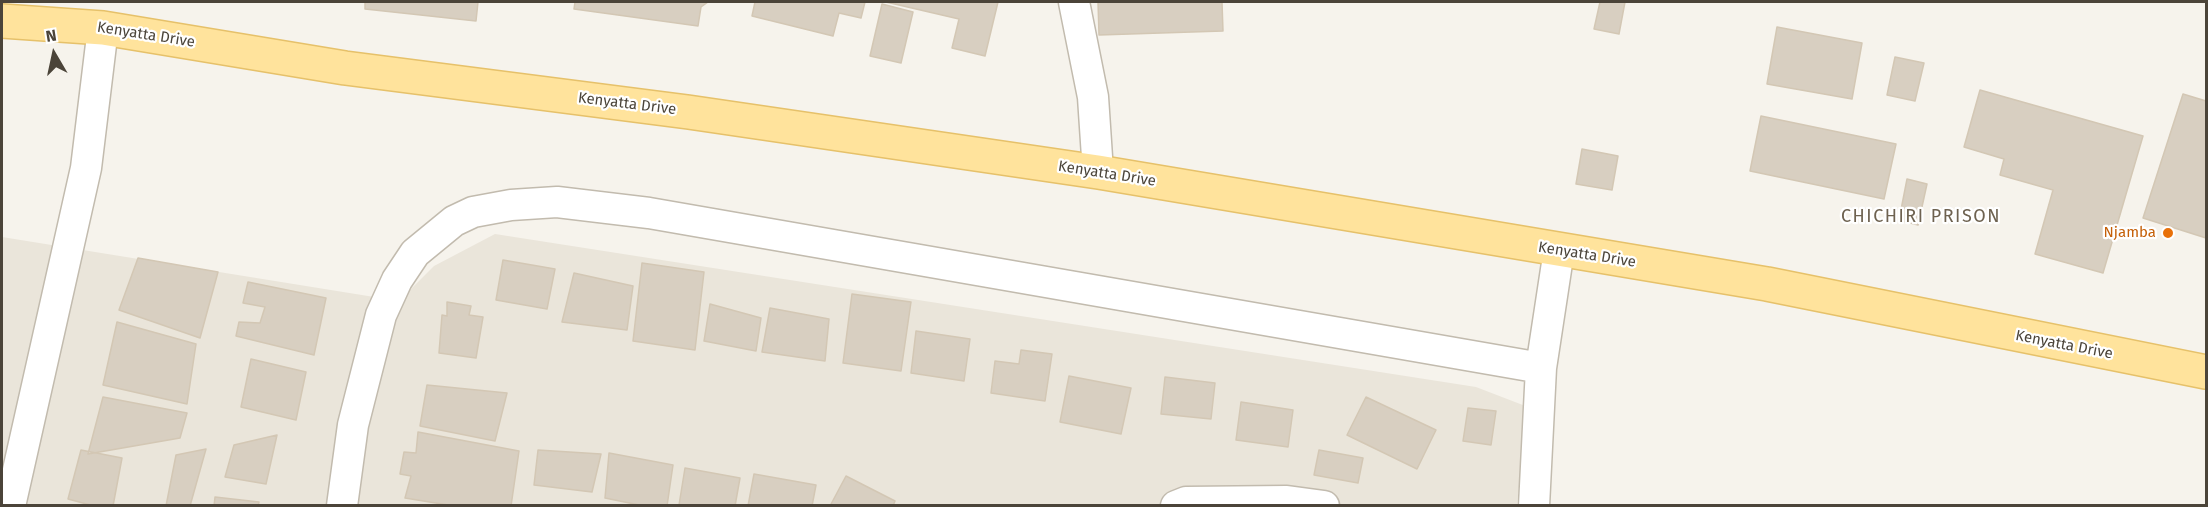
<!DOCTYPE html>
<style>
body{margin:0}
#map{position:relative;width:2208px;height:507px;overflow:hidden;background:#f6f3ec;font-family:"Fira Sans",sans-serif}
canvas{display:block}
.frame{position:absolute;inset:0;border:3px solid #4b4439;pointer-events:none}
.north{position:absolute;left:24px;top:24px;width:60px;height:60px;-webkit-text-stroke:4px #fff;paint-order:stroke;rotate:351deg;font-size:16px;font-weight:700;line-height:24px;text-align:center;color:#4b4439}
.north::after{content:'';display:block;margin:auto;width:21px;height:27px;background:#4b4439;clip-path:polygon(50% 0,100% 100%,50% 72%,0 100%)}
</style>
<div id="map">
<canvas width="2208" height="507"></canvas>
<div class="frame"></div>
<div class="north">N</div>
</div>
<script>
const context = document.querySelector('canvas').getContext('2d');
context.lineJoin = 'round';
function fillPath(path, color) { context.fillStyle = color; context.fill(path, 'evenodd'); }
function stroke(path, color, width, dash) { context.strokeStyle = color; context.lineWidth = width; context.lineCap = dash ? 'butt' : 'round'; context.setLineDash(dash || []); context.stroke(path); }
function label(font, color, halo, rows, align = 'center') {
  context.font = font + ' "Fira Sans",sans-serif'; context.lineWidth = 4.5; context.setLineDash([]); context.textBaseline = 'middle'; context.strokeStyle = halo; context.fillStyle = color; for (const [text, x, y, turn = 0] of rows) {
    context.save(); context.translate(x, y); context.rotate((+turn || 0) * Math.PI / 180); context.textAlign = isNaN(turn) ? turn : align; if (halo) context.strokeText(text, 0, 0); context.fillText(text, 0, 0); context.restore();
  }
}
fillPath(new Path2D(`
 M495,234L1476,387L1528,407L1517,505L2,506V237L399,301L434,266Z`), '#eae5da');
const building = new Path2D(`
 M365,2H478L476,21L365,9Z
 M575,2H708L701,7L698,26L574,9Z
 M755,2H865L861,18L839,13L833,36L752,16Z
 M886,2H998L985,56L952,48L959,19Z
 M1098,2H1222L1223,31L1099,35Z
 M1600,2H1625L1619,34L1594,29Z
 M882,4L913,12L901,63L870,56Z
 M1777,27L1862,43L1852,99L1767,84Z
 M1895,57L1924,63L1915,101L1887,95Z
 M1980,90L2143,136L2103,273L2035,254L2053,190L2000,175L2004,159L1964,147Z
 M2183,94L2206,101V238L2143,218Z
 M1761,116L1896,144L1884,199L1750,171Z
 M1582,149L1618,156L1612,190L1576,184Z
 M1907,179L1927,184L1918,225L1899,220Z
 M138,258L218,272L200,338L119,310Z
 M503,260L555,269L547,309L496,300Z
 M642,263L704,272L695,350L633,341Z
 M574,273L633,286L627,330L562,322Z
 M248,282L326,298L314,355L236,336L239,322L260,323L265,307L243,303Z
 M852,294L911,302L901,371L843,363Z
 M447,302L471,306L469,315L483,317L476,358L439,353L442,315L447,316Z
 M710,304L761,318L756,351L704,341Z
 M770,308L829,319L825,361L762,352Z
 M117,322L196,344L187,404L103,385Z
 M916,331L970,339L964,381L911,373Z
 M1021,350L1052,354L1045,401L991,393L995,361L1019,364Z
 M251,359L306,372L296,420L241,407Z
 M1069,376L1131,388L1121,434L1060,422Z
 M1165,377L1215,383L1211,419L1161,414Z
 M427,385L507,393L495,441L420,426Z
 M103,397L187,413L180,438L88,454Z
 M1366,397L1436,430L1417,469L1347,435Z
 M1241,402L1293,410L1288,447L1236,440Z
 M1468,408L1496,411L1491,445L1463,441Z
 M418,432L519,451L511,506H454L405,498L411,476L400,474L404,452L416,453Z
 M277,435L266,484L225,477L234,445Z
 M206,449L190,506H166L176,455Z
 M81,450L122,458L113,506H94L68,499Z
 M538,450L601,454L592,492L534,485Z
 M1319,450L1363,458L1358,483L1314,475Z
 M609,453L673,465L667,506H644L605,498Z
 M685,468L740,478L735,506L679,505Z
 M754,474L816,485L812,506H748Z
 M846,476L895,501L893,506H830Z
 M215,497L259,502L258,506H214Z`);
fillPath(building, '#d8cfc1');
stroke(building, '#d3c7b4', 1.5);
const minor = new Path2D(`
 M1074,2L1093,97L1098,172
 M10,506L86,168L103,28
 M342,506L353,425L381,315L397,280L415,253L454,221L473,212L511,205L557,202L649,213L1541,368
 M1176,506L1186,502L1287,501L1324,506
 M1534,506L1541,368L1559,250`);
const major = new Path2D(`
 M2,21L103,28L345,68L688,112L1098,172L1767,284L2206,372`);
stroke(minor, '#c2bbae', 33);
stroke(major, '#e6c16a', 36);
stroke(minor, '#fff', 30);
stroke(major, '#ffe39c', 33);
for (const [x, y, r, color] of [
 [2168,233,6,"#e8710a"]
]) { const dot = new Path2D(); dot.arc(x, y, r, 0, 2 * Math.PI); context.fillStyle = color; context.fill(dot); stroke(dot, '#fff', 2); }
label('15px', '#4b4439', '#fff', [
 ["Kenyatta Drive",146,35,9],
 ["Kenyatta Drive",627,104,7],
 ["Kenyatta Drive",1107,174,9],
 ["Kenyatta Drive",1587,255,9],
 ["Kenyatta Drive",2064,345,11]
]);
label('15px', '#c56008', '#fff', [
 ["Njamba",2156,233]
], 'right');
context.letterSpacing = '1.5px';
label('18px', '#6e6250', '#fff', [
 ["CHICHIRI PRISON",1921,217]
]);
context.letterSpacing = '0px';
</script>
